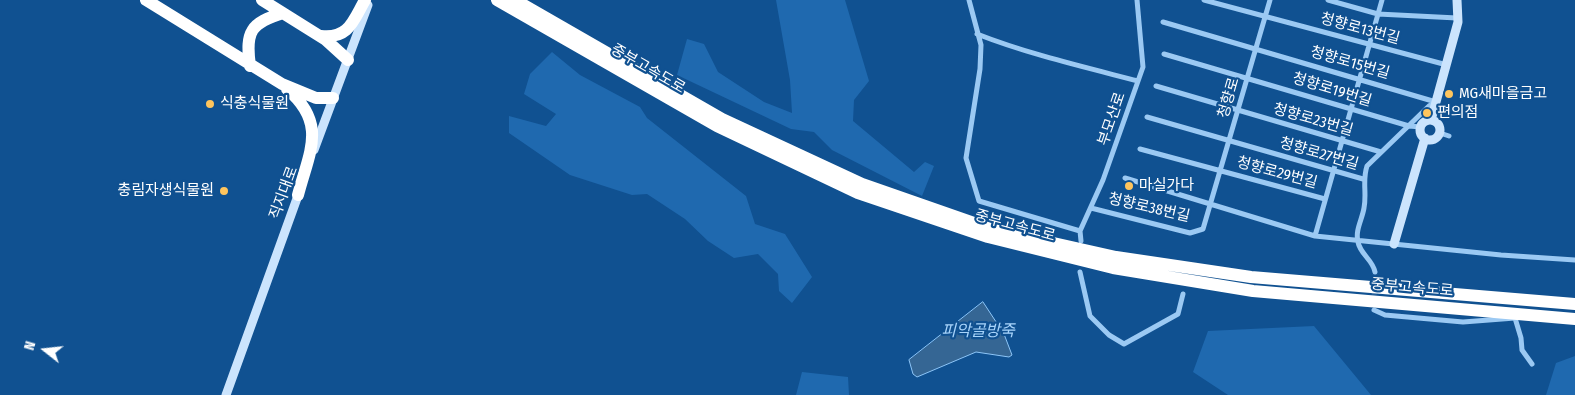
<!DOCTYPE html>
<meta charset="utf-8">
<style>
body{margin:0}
#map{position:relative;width:1575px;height:395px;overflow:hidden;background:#105191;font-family:"Fira Sans Condensed",sans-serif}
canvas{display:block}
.north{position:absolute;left:20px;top:325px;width:50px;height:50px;-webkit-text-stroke:4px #105191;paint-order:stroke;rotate:286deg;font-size:14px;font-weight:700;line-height:20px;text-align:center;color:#fff}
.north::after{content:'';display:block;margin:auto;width:18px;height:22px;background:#fff;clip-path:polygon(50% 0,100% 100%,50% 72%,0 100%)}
</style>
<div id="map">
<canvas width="1575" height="395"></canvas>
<div class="north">N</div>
</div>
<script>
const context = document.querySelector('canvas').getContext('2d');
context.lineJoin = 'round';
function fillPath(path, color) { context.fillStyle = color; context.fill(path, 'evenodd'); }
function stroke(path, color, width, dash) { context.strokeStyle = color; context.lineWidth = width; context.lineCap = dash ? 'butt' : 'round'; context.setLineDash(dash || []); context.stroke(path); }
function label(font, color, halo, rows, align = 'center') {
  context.font = font + ' "Fira Sans Condensed","Noto Sans KR",sans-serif'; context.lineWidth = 4.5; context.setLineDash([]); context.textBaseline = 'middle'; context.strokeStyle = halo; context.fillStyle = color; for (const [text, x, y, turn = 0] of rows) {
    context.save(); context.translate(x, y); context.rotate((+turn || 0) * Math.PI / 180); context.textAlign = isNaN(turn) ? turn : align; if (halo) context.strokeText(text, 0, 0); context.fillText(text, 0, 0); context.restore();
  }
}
fillPath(new Path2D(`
 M776,0H845L869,81L854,100L853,121L914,172L925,162L934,166L922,196L832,150L814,132L791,129L677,75L687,39L704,44L718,72L764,102L792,113L790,80Z
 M552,52L580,75L640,107L647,118L746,196L755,224L785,234L812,277L792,303L779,291L778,274L758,254L734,258L708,241L685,219L647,194L632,195L570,175L509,133V116L546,126L556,114L524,94L530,74Z
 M1314,326L1371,395H1228L1193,372L1208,331Z
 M1575,356V395H1546L1556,363Z
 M802,372L848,377L849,395H796Z`), '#1f69af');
const water = new Path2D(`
 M983,302L1004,334L1012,355L1009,357L976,352L917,377L913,374L909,360Z`);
fillPath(water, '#356694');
stroke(water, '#8dc5f7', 1);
stroke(new Path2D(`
 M1374,302L1375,272`), '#346ba2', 5, [5, 2.5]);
stroke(new Path2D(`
 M969,0L981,45L980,69L966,158L979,201L1080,231
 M1204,0L1447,65
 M1328,0L1378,14L1457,18
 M1163,22L1436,102
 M977,34C1028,54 1084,67 1138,81
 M1164,54L1409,126L1421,127
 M1156,86L1381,152
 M1147,117L1363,179
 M1440,133L1449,136
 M1140,149L1325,199
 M1125,178L1315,236L1501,255L1575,260
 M1091,208L1190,233L1203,229L1270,0
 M1315,236L1382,0
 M1081,241L1080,231L1103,180L1143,67L1137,0
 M1080,272L1090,316L1109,335L1124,344L1178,314L1183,294
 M1375,272C1373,260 1360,254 1358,242C1355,230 1362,220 1364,208C1367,193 1362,181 1367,166L1429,106L1436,102
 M1374,310L1385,315L1463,322L1515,318L1521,338L1522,350L1532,364`), '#9bc9f3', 5);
stroke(new Path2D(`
 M1420 130a10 10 0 1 1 20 0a10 10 0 1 1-20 0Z
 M1431,120L1458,22L1457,0
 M314,150L368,5
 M1394,244L1425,138
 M226,395L300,190`), '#cbe4fd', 9);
stroke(new Path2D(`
 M146,0L282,84L316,98H333
 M262,0L326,40L348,60
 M497,0L717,126L858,193L988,237L1113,268L1253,291L1575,319
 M515,0L722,119L862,184L991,229L1116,257L1251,277L1575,304
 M321,36C349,39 353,21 365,0
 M250,66C245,31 251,23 283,13
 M287,89C328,124 309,152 298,195`), '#fff', 12);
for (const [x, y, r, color] of [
 [1449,94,5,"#ffc55d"],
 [210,104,5,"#ffc55d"],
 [1427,113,5,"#ffc55d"],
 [1129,186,5,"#ffc55d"],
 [224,191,5,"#ffc55d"]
]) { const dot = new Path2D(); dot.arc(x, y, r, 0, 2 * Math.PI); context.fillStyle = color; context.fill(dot); stroke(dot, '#105191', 2); }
label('15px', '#fff', '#105191', [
 ["청향로13번길",1360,29,15],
 ["청향로15번길",1350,63,16],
 ["중부고속도로",648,69,30],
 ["청향로19번길",1332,90,17],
 ["청향로",1229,98,-74],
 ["부모산로",1112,119,-71],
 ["청향로23번길",1313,120,16],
 ["청향로27번길",1319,154,16],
 ["청향로29번길",1277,173,15],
 ["직지대로",284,193,-70],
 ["청향로38번길",1149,208,13],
 ["중부고속도로",1015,226,15],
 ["중부고속도로",1412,288,5]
]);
label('15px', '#fff', '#105191', [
 ["MG새마을금고",1459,94],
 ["식충식물원",220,104],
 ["편의점",1437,113],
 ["마실가다",1139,186],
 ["충림자생식물원",214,191,"right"]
], 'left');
label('italic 16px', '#a7d3fa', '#105191', [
 ["피악골방죽",978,332]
]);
</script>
